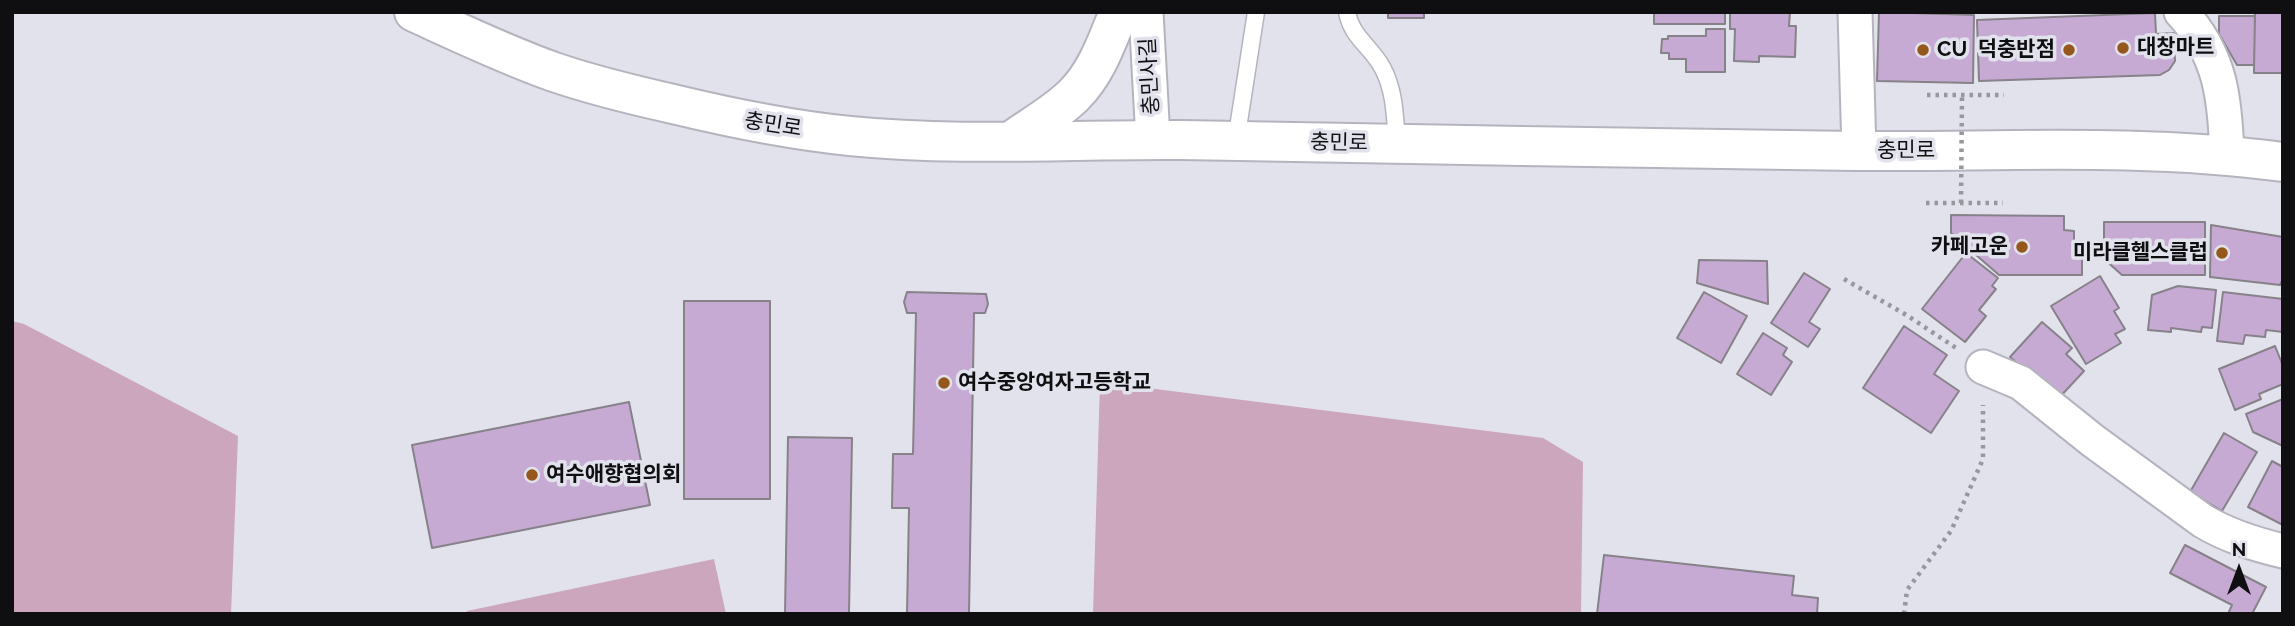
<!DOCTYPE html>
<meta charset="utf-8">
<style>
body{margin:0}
#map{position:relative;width:2295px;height:626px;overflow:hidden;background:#e2e2ec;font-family:Raleway,sans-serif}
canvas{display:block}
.frame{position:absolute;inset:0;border:14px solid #0f0f12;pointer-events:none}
.north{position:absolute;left:2204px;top:535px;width:70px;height:70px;-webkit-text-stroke:5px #e2e2ec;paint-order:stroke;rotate:0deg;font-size:19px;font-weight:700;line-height:28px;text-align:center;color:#0f0f12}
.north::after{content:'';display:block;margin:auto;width:24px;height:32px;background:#0f0f12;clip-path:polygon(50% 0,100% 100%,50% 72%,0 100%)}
</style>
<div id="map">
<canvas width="2295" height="626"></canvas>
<div class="frame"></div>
<div class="north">N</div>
</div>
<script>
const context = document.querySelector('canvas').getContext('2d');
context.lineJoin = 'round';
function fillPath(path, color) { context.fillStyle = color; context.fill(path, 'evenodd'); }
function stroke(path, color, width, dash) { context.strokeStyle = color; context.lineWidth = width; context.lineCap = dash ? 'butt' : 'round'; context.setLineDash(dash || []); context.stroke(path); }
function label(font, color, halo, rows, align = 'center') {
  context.font = font + ' Raleway,"Noto Sans KR",sans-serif'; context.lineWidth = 7; context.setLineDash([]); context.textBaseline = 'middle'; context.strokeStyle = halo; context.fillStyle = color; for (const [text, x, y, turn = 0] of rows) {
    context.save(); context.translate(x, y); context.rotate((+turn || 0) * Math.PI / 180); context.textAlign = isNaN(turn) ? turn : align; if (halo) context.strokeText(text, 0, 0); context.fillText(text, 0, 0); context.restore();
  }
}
fillPath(new Path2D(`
 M12,321L24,324L238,436L231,614H12Z
 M1100,382L1543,438L1583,462L1581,614H1093Z
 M714,559L726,614H466L467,611Z`), '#cba6bc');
const building = new Path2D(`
 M1388,12H1424V18H1388Z
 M1654,12H1725V24H1654Z
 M1730,12H1790L1789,26H1796L1795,57L1759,56V62L1734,61L1735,29H1730Z
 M1879,12L1974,15L1973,83L1877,81Z
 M2255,12H2283V73H2254Z
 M2155,13L2156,34L2174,33L2175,61L2169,70L2160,75L1979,81L1977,20Z
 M2219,16H2255L2254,65H2237L2219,34Z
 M1706,29H1725V72H1686V59H1669V53H1661L1662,39H1668V36H1706Z
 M1951,215L2064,216V230L2074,231V241H2082V275H1999L1951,233Z
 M2104,222H2205V275H2122L2104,259Z
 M2211,225L2283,237V279L2280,285L2210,277Z
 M1966,253L1998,278L1992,286L1996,289L1979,310L1986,316L1965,342L1922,309Z
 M1699,260L1767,261L1768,304L1697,283Z
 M1804,273L1830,289L1809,322L1820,329L1808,347L1771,323Z
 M2100,276L2119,308L2114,311L2125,329L2115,334L2121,343L2086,364L2051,306Z
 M2178,286L2216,290L2212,328L2202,327L2201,332L2171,328V332L2148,330L2152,295Z
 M907,292L986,294L988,304L985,313H974L969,614H907L909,508H892L893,454H913L916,313H907L904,302Z
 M1704,292L1747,316L1721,363L1677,338Z
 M2223,292L2283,299V332L2266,330L2265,337L2245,335L2243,344L2217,341Z
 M684,301H770V499H684Z
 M2042,322L2072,348L2066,354L2084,371L2058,399L2010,357Z
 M1904,326L1947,355L1934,374L1959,391L1931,433L1863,388Z
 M1763,333L1787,348L1783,355L1792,362L1771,395L1737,374Z
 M2275,346L2283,366V384L2259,394L2261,399L2235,410L2219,369Z
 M2283,399V446L2253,432L2246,414Z
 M629,402L650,505L432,548L412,445Z
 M2224,433L2257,452L2222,511L2190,492Z
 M788,437L852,438L849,614H785Z
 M2272,461L2283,467V525L2248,507Z
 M2185,545L2266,587L2252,614H2228L2232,605L2170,573Z
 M1604,555L1794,576L1792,595L1818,598L1817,614H1597Z`);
fillPath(building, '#c7aad4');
stroke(building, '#878189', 2);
const lane = new Path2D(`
 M1347,12C1352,38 1370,45 1382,67C1395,90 1395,118 1397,144
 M1236,141L1256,12`);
const street = new Path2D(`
 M1146,12L1153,140
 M1855,12L1859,151
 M2181,12C2221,55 2225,99 2227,155
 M1983,367L2021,383L2092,440L2203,521C2228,536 2254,544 2283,551`);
const secondary = new Path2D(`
 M414,12C460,33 506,55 554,72C592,85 633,95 673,104C731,118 790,130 850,136C960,147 1072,139 1182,140C1407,144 1631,148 1856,151C1998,152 2142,143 2283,162
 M1011,141C1032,126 1056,113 1074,95C1097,72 1107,41 1119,12`);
stroke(lane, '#b5b4be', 19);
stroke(street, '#b5b4be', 37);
stroke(secondary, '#b5b4be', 42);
stroke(new Path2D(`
 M1927,95H2004
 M1926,203H2003
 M1844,279L1908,316L1956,348
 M1904,614L1907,590L1951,531L1983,459V405`), '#97979e', 4.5, [3.5, 5]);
stroke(lane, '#fff', 16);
stroke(street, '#fff', 33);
stroke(secondary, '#fff', 38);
stroke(new Path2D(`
 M1961,203L1962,95`), '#97979e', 4.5, [3.5, 5]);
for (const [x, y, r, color] of [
 [2123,48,7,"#95571b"],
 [1923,50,7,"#95571b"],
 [2069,50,7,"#95571b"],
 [2022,247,7,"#95571b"],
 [2222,253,7,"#95571b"],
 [944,383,7,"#95571b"],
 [532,475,7,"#95571b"]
]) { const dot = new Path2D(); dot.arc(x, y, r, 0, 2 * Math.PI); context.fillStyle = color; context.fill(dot); stroke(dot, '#e2e2ec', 2.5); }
label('bold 21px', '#0f0f12', '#e2e2ec', [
 ["대창마트",2137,48],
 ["CU",1937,50],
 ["덕충반점",2055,50,"right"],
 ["카페고운",2008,247,"right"],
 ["미라클헬스클럽",2208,253,"right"],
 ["여수중앙여자고등학교",958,383],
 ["여수애향협의회",546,475]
], 'left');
label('21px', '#0f0f12', '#e2e2ec', [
 ["충민사길",1150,76,-93],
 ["충민로",773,125,9],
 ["충민로",1339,143,1],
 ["충민로",1906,151]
]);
</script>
